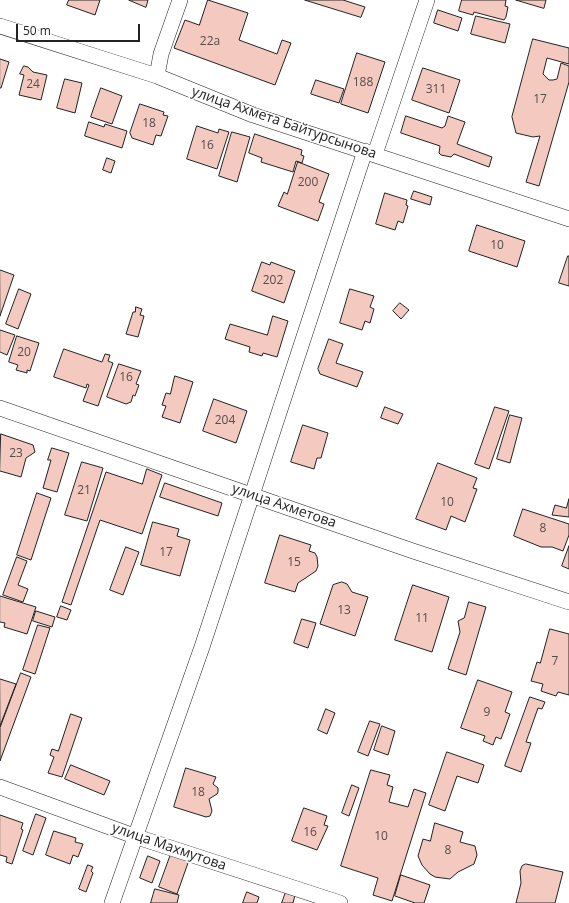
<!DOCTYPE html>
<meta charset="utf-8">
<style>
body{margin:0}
#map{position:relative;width:569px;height:903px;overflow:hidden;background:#fff;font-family:"Open Sans",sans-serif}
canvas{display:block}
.scale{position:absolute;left:16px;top:24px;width:124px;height:18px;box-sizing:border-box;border:2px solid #222;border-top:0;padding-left:5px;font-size:12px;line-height:14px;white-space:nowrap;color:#222;-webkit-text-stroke:3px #fff;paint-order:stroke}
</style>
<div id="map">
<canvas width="569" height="903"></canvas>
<div class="scale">50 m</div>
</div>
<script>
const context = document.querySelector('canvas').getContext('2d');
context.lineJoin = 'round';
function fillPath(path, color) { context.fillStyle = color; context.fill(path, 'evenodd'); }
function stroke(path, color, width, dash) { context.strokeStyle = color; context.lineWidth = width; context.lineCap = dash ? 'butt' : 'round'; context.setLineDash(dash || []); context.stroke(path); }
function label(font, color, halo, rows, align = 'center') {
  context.font = font + ' "Open Sans",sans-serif'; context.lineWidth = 3; context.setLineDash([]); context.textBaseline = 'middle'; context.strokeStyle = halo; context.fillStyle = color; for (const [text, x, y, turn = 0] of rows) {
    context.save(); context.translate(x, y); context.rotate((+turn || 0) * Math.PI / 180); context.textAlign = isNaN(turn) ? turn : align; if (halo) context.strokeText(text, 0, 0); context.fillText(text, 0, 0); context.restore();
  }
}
const building = new Path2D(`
 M69,0H100L95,15L67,5Z
 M129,0H148L146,7Z
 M208,0L248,13L239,40L277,54L282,40L291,43L275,85L174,48L185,20L199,25Z
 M305,0H343L365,7L361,17Z
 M462,0H506L505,6L508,7L506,17L504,20L474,12L473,15L459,11Z
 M516,0H546L544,8Z
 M438,10L462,18L458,31L434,23Z
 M476,16L510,24L505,43L471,34Z
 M533,39L569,48V64L547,58L543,74L549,80H553L557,79L561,63L569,66V82L539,186L526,182L540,136L533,137L516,133L512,117Z
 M357,53L385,62L368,113L341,104Z
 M0,59L9,62L1,88H0Z
 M24,66L28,67L33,72L47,75L41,100L19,95L24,75L20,74Z
 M423,68L460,80L449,113L412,100Z
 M65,79L82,83L75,113L57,108Z
 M316,80L344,89L339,103L311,94Z
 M101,88L122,96L112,124L91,117Z
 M140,104L164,112L163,115L168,116L161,136L156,135L153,145L132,138L130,133Z
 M406,116L442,128L445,126L448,116L465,122L457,144L492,157L489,167L454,154L451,157L441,155L439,153L440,146L401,133Z
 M89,122L104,127L105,124L127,131L122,148L85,136Z
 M197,126L218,133L219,129L229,132L217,169L187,159Z
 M232,132L250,137L237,182L219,176Z
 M255,134L302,150L301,155L304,156L302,163L296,161L293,172L261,162L262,158L249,153Z
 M107,158L115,161L111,173L103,170Z
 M298,162L329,174L319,202L324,204L318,221L278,206L284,192L287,194Z
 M414,191L432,197L430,205L411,199Z
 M385,193L407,200L406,205L408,206L403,223L398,221L395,230L376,224Z
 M477,225L525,241L517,267L469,251Z
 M568,256H569V286L559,283Z
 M262,262L270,265L271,262L295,271L284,303L252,291Z
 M0,270L14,275L0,316Z
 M19,289L31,294L18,329L6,324Z
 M350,289L374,296L370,307L374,309L370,323L365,321L362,330L340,323Z
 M400,303L409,310L401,319L393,311Z
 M136,307L142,309L140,315L144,316L138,337L126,334L133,312H135Z
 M273,316L288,321L277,357L263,353L262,356L249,352L250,347L225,339L230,324L267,335Z
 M0,330L15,335L7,355L0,352Z
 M17,336L39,343L30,371L27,370V373L16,370L18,365L9,362Z
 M329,339L343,344L336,363L363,372L357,387L320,374L318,369Z
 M64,349L102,362L105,354L110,355L108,361L113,363L98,406L83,401L89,385L87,384L86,388L54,377Z
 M119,364L141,371L136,384L139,385L135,396L133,395L131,402L126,404L107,397Z
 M175,376L193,382L180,423L162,417L166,406L162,405L166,393L170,394Z
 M214,399L247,411L236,443L203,431Z
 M385,407L403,414L398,424L381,418Z
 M495,407L509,411L489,469L475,464Z
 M510,415L522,418L510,463L497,459Z
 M303,425L328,433L321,458H317L314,469L291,462Z
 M1,434L33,445L35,452L26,458L21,477L0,471Z
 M52,448L69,453L57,492L43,488L51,460H48Z
 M82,462L103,468L87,521L65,515Z
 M438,463L477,478L473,488L477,489L465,522L451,516L446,530L416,519Z
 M147,469L162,475L142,534L100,520L71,605L62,602L106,472L142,484Z
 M165,483L222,503L218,516L160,497Z
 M37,493L51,498L31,560L17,555Z
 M569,499V517L552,515L555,505L566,508Z
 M523,509L569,524V535L563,551L552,547H541L514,536Z
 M153,522L179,529L177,536L190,540L180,576L141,565Z
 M280,535L311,545L309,551L315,553L317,557L318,566L316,571L298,583L295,592L265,583Z
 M569,546V569L562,566Z
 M126,547L139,552L123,595L110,590Z
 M17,557L27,561L18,585L28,589L23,602L3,595Z
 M342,582L347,584L352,592L368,597L355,636L320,624L333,585Z
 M413,585L449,597L432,652L395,640Z
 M0,596L36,607L27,634L4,627L5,623L0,622Z
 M469,602L486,607L466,675L448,669L460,632L458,621L464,618Z
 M61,606L71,610L67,620L57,617Z
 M36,611L55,617L52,627L33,621Z
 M302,619L316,623L308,648L294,643Z
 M38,625L50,628L35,674L23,670Z
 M550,629L569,634V695L558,692L556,696L541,691L543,684L531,681L537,662L540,663Z
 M21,673L31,677L0,761V728Z
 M0,679L16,684L0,726Z
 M478,680L512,692L505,712L510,714L501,739L496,737L493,745L483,741L485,736L461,728Z
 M530,697L545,702L542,709L538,708L526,742L531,743L521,772L505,766Z
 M326,709L335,713L327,734L318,730Z
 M71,714L82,718L62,777L48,773L54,757L50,755L52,749L58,751Z
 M370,721L380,724L368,756L358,752Z
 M382,726L395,731L388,755L374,750Z
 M447,752L484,765L478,783L457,776L445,811L429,805Z
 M71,765L110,781L104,795L65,779Z
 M186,768L216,777L213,784L218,788V792L217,794L209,799L212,811L210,816L206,817L174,807Z
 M371,770L390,775L387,785L393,787L389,802L408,807L414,789L426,793L392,901L373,895L378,878L341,866Z
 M352,785L359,788L349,816L342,813Z
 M304,808L327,816L324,825L328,826L317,850L292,841Z
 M36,814L46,818L33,855L23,851Z
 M0,815L23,823L21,829L23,830L12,864L6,862L7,857L0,855Z
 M435,823L463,832L460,842L475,846L477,855L474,864L458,872L450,879L435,877L430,874L422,865L418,856L423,839L430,841Z
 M54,831L76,838L75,842L83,844L78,857L73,855L70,864L46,855Z
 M171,854L189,860L177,894L159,887Z
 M148,856L160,861L152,883L140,878Z
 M526,864L563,872L555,903H516L521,883L520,871L522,866Z
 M88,865L93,867L91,871L93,873L86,892L79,889Z
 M401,875L430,885L424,903H415L395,896Z
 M155,889L179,895L177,903H151Z
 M247,892L259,897L257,903H243Z
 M286,892L295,895L293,903H282Z`);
fillPath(building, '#f3c9c0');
stroke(building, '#222', 1);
const street = new Path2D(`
 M0,26L157,76L253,115L569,219
 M157,76L161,54L180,0
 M375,154L427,0
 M0,408L413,551L569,602
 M0,787L134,836L340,903
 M112,903L202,647L365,151`);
stroke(street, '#222', 16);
stroke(street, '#fff', 15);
label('12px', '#564c4a', null, [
 ["22а",210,42],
 ["188",363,83],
 ["24",33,85],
 ["311",436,90],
 ["17",540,100],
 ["18",149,124],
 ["16",207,146],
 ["200",308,183],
 ["10",497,246],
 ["202",273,281],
 ["20",24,353],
 ["16",126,378],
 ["204",225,421],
 ["23",16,454],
 ["21",84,491],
 ["10",447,503],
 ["8",543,529],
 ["17",166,553],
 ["15",294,563],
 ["13",344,611],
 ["11",422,619],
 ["7",555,662],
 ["9",487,713],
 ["18",198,793],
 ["16",310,833],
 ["10",381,837],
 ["8",448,851]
]);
label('14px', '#222', '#fff', [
 ["улица Ахмета Байтурсынова",284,123,19],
 ["улица Ахметова",284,506,19],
 ["улица Махмутова",169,847,19]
]);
</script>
